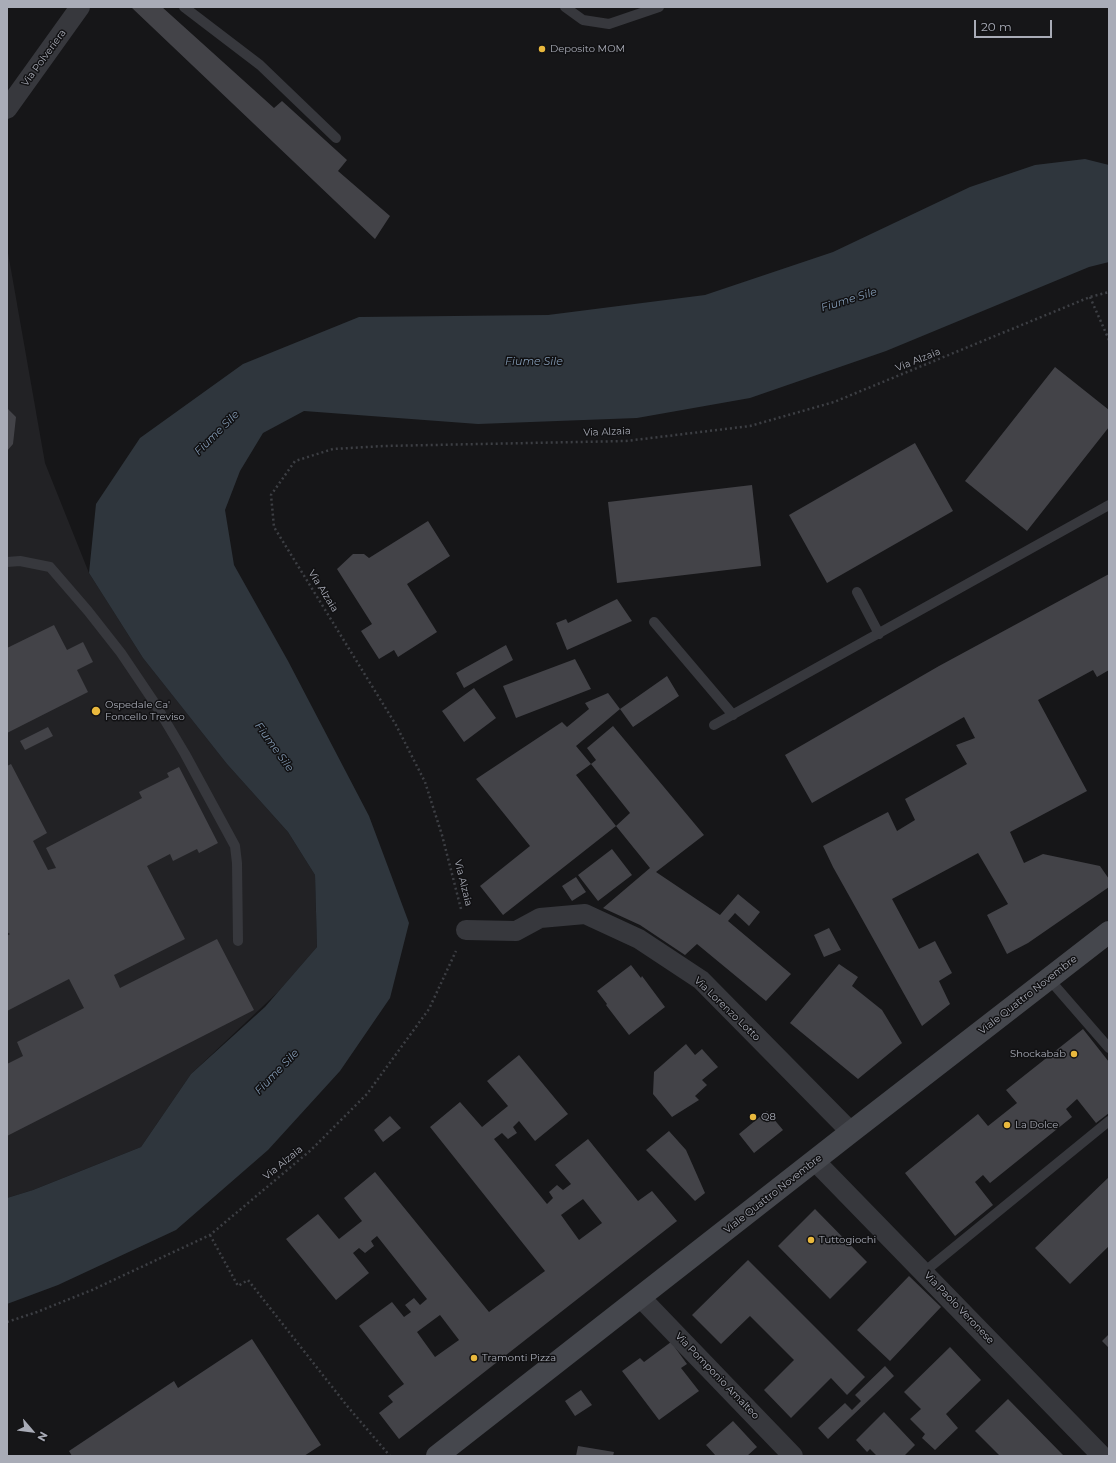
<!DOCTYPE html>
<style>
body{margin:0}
#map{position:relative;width:1116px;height:1463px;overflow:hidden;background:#161618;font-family:Montserrat,sans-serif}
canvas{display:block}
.frame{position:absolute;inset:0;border:8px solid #a9acb7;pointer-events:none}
.north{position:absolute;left:12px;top:1411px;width:40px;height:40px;-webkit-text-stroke:3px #111113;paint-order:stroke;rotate:118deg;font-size:11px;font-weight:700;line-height:16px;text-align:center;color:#a9acb7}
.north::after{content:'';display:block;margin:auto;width:14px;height:18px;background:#a9acb7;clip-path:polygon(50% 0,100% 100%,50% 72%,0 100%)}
.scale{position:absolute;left:974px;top:20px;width:78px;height:18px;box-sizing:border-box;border:2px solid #a9acb7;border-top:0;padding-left:5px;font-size:12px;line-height:14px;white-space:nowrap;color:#a9acb7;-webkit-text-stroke:3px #111113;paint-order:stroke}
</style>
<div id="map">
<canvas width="1116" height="1463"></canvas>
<div class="frame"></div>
<div class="north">N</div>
<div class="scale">20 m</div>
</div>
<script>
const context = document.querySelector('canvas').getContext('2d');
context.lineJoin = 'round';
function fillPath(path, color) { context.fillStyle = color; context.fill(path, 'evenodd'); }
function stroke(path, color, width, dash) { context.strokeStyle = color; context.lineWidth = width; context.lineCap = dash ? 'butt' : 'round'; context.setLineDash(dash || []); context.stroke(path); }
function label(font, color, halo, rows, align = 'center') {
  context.font = font + ' Montserrat,sans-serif'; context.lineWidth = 3; context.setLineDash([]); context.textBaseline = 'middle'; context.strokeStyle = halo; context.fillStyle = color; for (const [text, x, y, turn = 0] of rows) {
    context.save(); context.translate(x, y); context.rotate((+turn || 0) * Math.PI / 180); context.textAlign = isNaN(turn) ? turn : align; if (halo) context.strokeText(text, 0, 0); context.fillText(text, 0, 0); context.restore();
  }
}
fillPath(new Path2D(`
 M7,247L45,463L89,573L143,658L227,764L288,832L315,875L317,947L278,992L191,1074L141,1147L33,1190L7,1198Z`), '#222225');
fillPath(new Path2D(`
 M1085,159L1109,165V262L1089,267L886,351L750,398L637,418L478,424L304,411L263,433L240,471L225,510L234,565L288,661L369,816L409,923L390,998L340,1071L268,1150L176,1230L58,1285L7,1304V1198L33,1190L141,1147L191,1074L265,1007L317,947L315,875L288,832L227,764L143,658L89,573L96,504L140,438L243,364L359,317L548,315L705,295L833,252L970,187L1035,165Z`), '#2f363d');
fillPath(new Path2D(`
 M131,7H162L274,108L282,101L347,160L338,171L390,216L375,239Z
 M1055,367L1109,410V427L1027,531L965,481Z
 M7,408L16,417L13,444L7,451Z
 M915,443L953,511L827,583L789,515Z
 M752,485L761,566L617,583L608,502Z
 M428,521L450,556L407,584L437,632L398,657L394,650L379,659L361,631L372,624L337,569L353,554H364L369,558Z
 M1109,574V670L1097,677L1093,670L1038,700L1087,791L1010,832L1024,863L1043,854L1100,866L1109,879V887L1028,943L1007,954L987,915L1008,904L978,853L892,899L919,949L935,941L952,973L939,981L950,1004L922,1026L833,867L823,846L888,812L897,831L915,820L905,799L967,764L956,745L975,738L964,717L812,803L785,755L939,666Z
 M617,599L632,621L567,650L556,623L566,619L568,623Z
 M54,625L67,650L83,642L93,662L77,670L88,692L7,733V648Z
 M506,645L513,660L464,688L456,673Z
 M575,659L591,689L516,718L503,686Z
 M667,676L679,696L633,727L620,709L576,746L591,764L576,775L616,826L630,813L591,764L596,760L587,748L613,726L704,835L656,872L720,915L738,894L760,912L749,926L735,913L728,921L791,974L766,1001L697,944L685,955L640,925L603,908L650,868L616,826L503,915L480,886L530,846L476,779L562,722L567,727L589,709L585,703L608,693L620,709Z
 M474,688L496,718L464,742L442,711Z
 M48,727L53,736L25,750L20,741Z
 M11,764L47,833L33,841L48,870L56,868L46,848L142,798L139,792L169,777L167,773L179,767L218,843L199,853L197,849L173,861L170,854L147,866L185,939L114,975L120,988L217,939L254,1010L7,1136V1064L23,1056L17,1042L84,1008L69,979L7,1011V936L10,934L7,932V766Z
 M612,849L632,875L598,901L578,875Z
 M576,877L586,892L572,901L562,886Z
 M829,928L841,950L824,957L814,935Z
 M839,964L858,977L852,986L882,1010L902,1043L858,1079L790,1023Z
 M631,965L641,978L642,976L665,1007L629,1035L606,1005L607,1004L597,991Z
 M1083,1029L1109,1062V1113L1096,1123L1077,1099L1066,1109L1072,1117L990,1183L983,1175L975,1182L993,1205L955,1236L905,1173L978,1114L988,1126L1017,1103L1006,1090Z
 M686,1044L695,1055L702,1049L718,1067L702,1080L707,1085L695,1096L699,1100L672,1117L653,1094L654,1072Z
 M519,1055L568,1114L535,1141L519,1121L513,1127L517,1133L508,1139L502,1133L494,1139L547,1204L553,1198L549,1192L557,1185L563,1190L571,1184L555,1165L588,1139L638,1201L652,1191L677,1221L399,1439L379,1413L393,1402L388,1396L404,1384L359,1326L392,1302L404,1317L411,1312L405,1305L414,1298L420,1305L427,1299L377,1236L371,1241L374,1246L365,1253L359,1248L353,1253L369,1273L336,1300L286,1239L318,1214L339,1239L362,1221L344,1198L375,1172L489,1312L545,1271L430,1127L460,1102L482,1127L508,1106L487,1081ZM583,1199L602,1223L579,1240L561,1215ZM440,1315L459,1340L435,1357L417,1332Z
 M767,1111L783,1130L754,1153L739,1134Z
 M390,1116L401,1128L383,1142L374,1130Z
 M669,1131L686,1150L705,1193L695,1201L646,1150Z
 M1109,1177V1246L1070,1284L1035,1248Z
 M815,1209L867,1262L830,1299L778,1246Z
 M748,1260L865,1377L847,1395L831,1378L791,1418L764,1390L794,1360L750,1316L721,1344L692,1315Z
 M909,1276L941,1307L890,1361L857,1330Z
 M1109,1334V1348L1102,1341Z
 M252,1339L321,1445L304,1456H72L69,1451L174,1381L178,1388Z
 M671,1342L687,1364L681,1368L699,1391L659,1420L622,1371L640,1358L644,1362Z
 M950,1347L981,1380L946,1414L958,1428L935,1450L922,1438L925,1434L910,1419L921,1409L904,1392Z
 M885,1366L894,1376L828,1439L818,1428L845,1403L852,1410L861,1401L855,1395Z
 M581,1390L592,1405L575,1416L565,1401Z
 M1008,1399L1064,1456H1000L975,1431Z
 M884,1412L915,1445L904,1456H877L870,1449L867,1452L856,1440Z
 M733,1421L757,1447L747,1456H716L706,1445Z
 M578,1446L614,1452L613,1456H576Z`), '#434348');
stroke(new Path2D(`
 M1090,297L1109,340
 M461,909L442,835L425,782L396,725L274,527L271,495L295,461L333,449L384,446L626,441L750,426L834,402L1090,297L1109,292
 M210,1235L238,1286L248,1280L348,1407L390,1456
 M7,1322L37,1312L92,1290L210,1235L311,1150L367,1094L429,1009L456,951`), '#3d3f44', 2.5, [2, 3]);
stroke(new Path2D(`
 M184,7L260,65L336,138
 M565,7L583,20L609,24L659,7
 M7,562L20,561L50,567L88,611L121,653L154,702L185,754L235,846L237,863L238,941
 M857,592L879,634
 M654,622L733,715
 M714,725L1109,505
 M1049,979L1109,1048
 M924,1272L1109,1121`), '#37383d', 10);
stroke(new Path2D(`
 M7,109L80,7
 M466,930L516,931L540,918L585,914L639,939L701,980L851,1132
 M815,1161L1102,1456
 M640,1297L793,1456`), '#37383d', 20);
stroke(new Path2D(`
 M437,1456L851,1132L1109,932`), '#45474d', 22);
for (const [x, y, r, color] of [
 [542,49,4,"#e9b83d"],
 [96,711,5,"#e9b83d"],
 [1074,1054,4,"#e9b83d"],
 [753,1117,4,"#e9b83d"],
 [1007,1125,4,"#e9b83d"],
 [811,1240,4,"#e9b83d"],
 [474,1358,4,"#e9b83d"]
]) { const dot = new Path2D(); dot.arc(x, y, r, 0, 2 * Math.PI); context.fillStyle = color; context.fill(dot); stroke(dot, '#111113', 1.5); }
label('10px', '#a9acb7', '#111113', [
 ["Deposito MOM",550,49],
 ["Ospedale Ca'",105,705],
 ["Foncello Treviso",105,717],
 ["Shockabab",1066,1054,"right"],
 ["Q8",761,1117],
 ["La Dolce",1015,1125],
 ["Tuttogiochi",819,1240],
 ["Tramonti Pizza",482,1358]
], 'left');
label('10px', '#a9acb7', '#111113', [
 ["Via Polveriera",44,58,-54],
 ["Via Alzaia",918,360,-22],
 ["Via Alzaia",607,432,-2],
 ["Via Alzaia",323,591,58],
 ["Via Alzaia",463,883,76],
 ["Viale Quattro Novembre",1028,995,-38],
 ["Via Lorenzo Lotto",727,1009,44],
 ["Via Alzaia",283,1163,-39],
 ["Viale Quattro Novembre",773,1194,-38],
 ["Via Paolo Veronese",959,1308,46],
 ["Via Pomponio Amalteo",717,1376,46]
]);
label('italic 11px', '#8198b1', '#111113', [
 ["Fiume Sile",849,300,-17],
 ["Fiume Sile",534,362],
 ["Fiume Sile",217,433,-45],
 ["Fiume Sile",274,747,54],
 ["Fiume Sile",277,1072,-46]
]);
</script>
